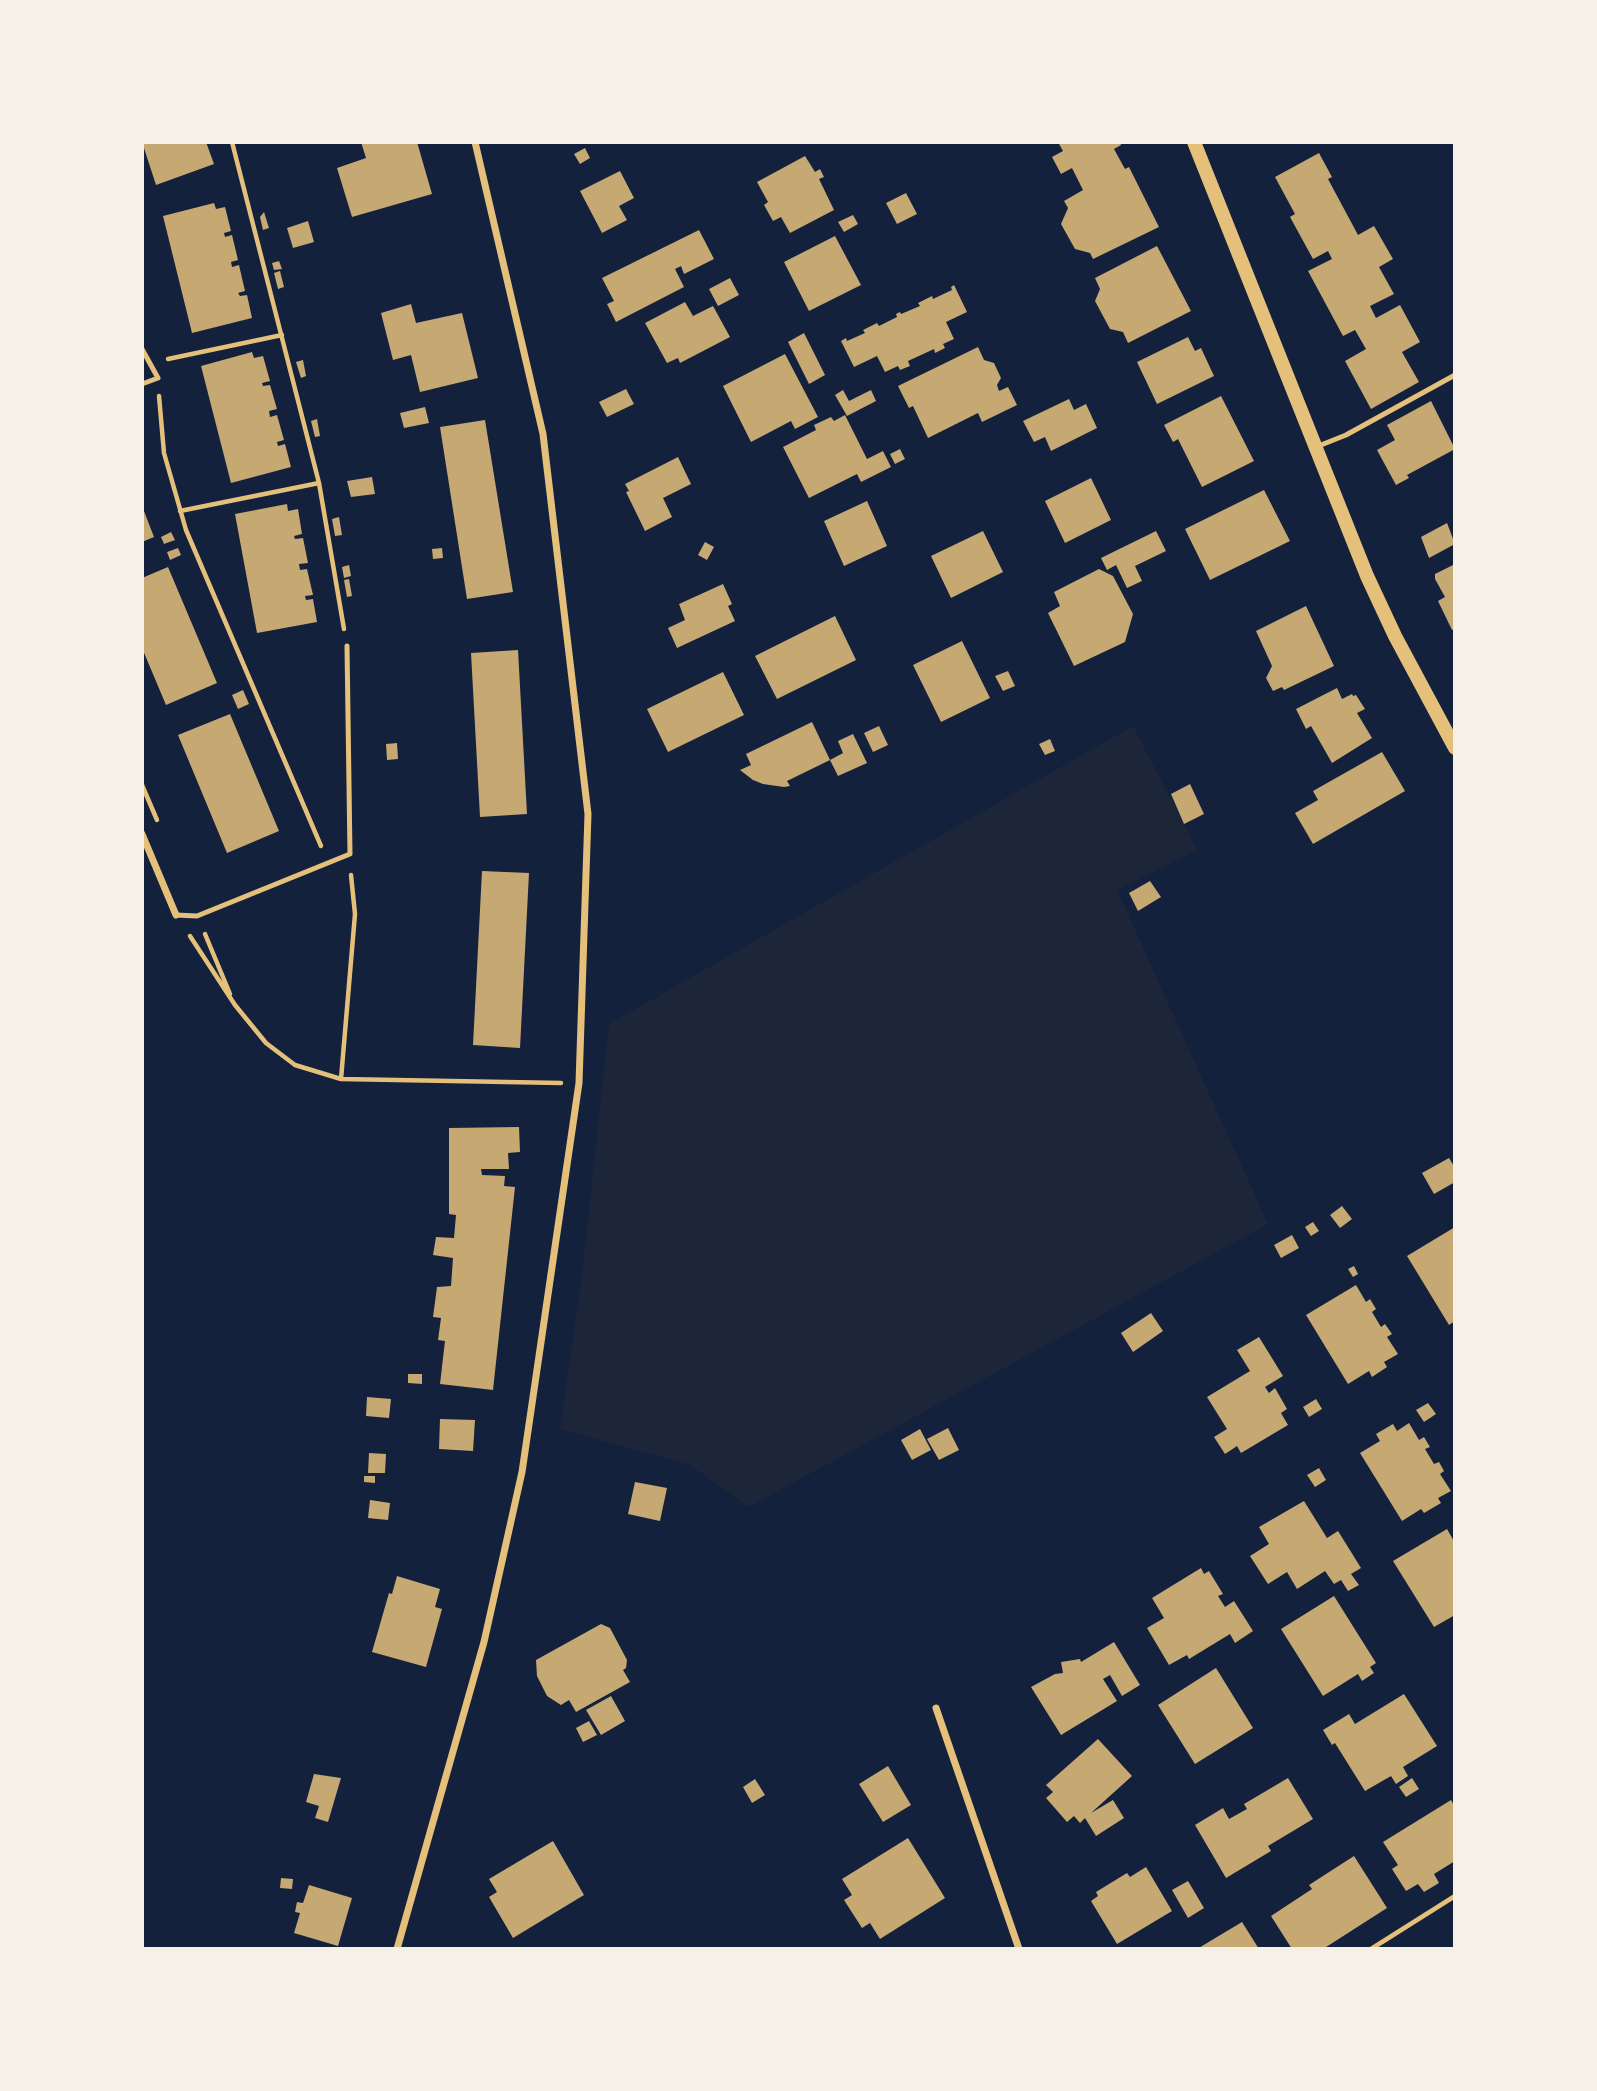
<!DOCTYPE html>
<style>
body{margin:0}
#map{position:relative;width:1597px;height:2091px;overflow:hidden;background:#14213d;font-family:"DejaVu Sans",sans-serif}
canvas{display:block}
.frame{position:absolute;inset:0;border:144px solid #f6f1e7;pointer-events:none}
</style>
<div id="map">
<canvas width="1597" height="2091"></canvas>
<div class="frame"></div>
</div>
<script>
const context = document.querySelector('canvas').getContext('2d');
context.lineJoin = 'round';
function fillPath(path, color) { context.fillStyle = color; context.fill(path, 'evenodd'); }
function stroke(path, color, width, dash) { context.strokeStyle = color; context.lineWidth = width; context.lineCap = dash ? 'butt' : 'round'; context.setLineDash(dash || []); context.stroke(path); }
fillPath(new Path2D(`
 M1133,726L1197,850L1117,890L1268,1224L749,1507L690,1465L560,1429L581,1283L609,1024Z`), '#1d2539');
fillPath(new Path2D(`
 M142,142H198L199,144L206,142L214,164L156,185Z
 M361,142H417L432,194L352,217L337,168L366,158Z
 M1058,142H1120L1121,145L1114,149L1125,169L1129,167L1159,227L1093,259L1090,253L1075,249L1061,224L1068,208L1064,201L1083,190L1072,168L1061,174L1052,157L1063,151Z
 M585,148L590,158L580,164L574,154Z
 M1319,153L1332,177L1328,179L1358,235L1374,226L1393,259L1379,267L1394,294L1370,306L1376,318L1400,305L1420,342L1402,352L1419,382L1371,409L1345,361L1366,349L1355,330L1343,336L1308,271L1332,259L1328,251L1313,259L1290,217L1295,214L1275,177Z
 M805,156L815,172L820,169L824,177L819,179L834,210L790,233L781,217L773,221L764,205L768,202L757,182Z
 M620,171L634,198L619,206L627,220L602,233L580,191Z
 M906,193L917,214L897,224L886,203Z
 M214,203L216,209L225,207L231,231L224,233L225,237L232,235L238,260L231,262L232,267L239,265L245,291L238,293L240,296L247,295L252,318L192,333L163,216Z
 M264,212L269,228L263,230L260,217Z
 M853,215L858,224L844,232L838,222Z
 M308,221L314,242L293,248L287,228Z
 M699,230L714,259L684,274L681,266L675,269L684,287L616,322L607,304L614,301L602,278Z
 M835,236L861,285L809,311L784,262Z
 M1157,246L1191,311L1128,343L1123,332L1110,329L1095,301L1100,289L1095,278Z
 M279,261L282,269L274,270L272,263Z
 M280,271L284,287L278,289L274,273Z
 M730,278L739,295L718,306L709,289Z
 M954,285L967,312L946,322L954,339L943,344L945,348L935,353L934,349L908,361L910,366L900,370L898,366L885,372L877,356L854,367L841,341L846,338L847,341L865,333L863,330L877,323L879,326L897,317L896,314L900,312L901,314L920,306L918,303L932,296L933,299L952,290L951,287Z
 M685,302L693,316L713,306L730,337L680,363L678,358L667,363L645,323Z
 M411,304L416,323L462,313L478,378L420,392L411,355L393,360L381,313Z
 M804,333L825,375L809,384L788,342Z
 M1188,337L1195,351L1201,348L1214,376L1157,404L1137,362Z
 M978,347L984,360L994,363L1001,378L997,385L999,391L1008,387L1017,405L982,422L978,413L928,438L913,406L909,408L898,386Z
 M252,352L254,358L263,356L270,381L262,383L263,386L270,385L277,409L269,411L270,417L277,415L284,440L277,442L278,446L285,444L291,467L231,483L201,366Z
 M785,354L818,417L795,429L791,421L751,442L723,386Z
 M303,360L306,376L301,378L296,362Z
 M626,389L634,404L607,417L599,402Z
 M843,390L849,401L871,390L876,401L847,416L835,395Z
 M1221,396L1254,461L1202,487L1178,439L1173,442L1164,425Z
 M1069,399L1074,410L1086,404L1097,428L1051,451L1045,437L1034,442L1023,421Z
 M1431,401L1455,449L1407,475L1409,478L1396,485L1377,450L1395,440L1387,425Z
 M425,407L429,423L404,428L400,413Z
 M845,415L867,459L883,451L891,467L861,482L857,474L809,498L783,447L816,430L814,425L831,417L834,421Z
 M317,419L320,436L315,437L311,421Z
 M485,420L513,592L467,599L440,427Z
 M900,449L905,459L895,464L890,454Z
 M678,457L691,484L663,498L672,517L645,531L626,492L629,491L625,484Z
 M372,477L375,494L351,497L347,481Z
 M1091,478L1111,520L1065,543L1045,501Z
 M1264,490L1290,541L1210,580L1185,529Z
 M867,501L887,546L844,566L824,521Z
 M287,504L288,511L298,509L302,534L294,536L295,539L303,538L308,563L299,564L300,570L307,569L313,595L305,596L306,600L313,599L317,622L257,633L235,514Z
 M142,506L154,537L142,542Z
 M339,517L342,535L335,536L332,519Z
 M1447,523L1455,544L1429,558L1421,537Z
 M983,531L1003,572L951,598L931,556Z
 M1156,531L1166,551L1135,566L1142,581L1127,588L1116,565L1107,570L1101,558Z
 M171,532L175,540L164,544L161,537Z
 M705,542L714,547L707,560L698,555Z
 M178,548L181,555L170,560L167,552Z
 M442,548L443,558L433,559L432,549Z
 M1455,564V628L1452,630L1438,601L1445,597L1435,579V574Z
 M349,565L351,576L344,578L342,567Z
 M168,567L217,683L166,705L142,648V578Z
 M1099,569L1113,576L1133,614L1125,642L1074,666L1048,613L1060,606L1054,592Z
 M349,579L352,596L347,597L344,580Z
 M723,584L732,604L728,606L735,621L677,648L668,628L685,620L679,604Z
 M1306,606L1334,666L1284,690L1282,687L1273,691L1266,678L1272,666L1256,631Z
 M835,616L856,660L777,699L755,656Z
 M962,641L990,698L941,722L913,665Z
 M518,650L527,814L480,817L471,653Z
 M1008,671L1015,686L1003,691L995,676Z
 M723,672L744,715L668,752L647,709Z
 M1337,688L1342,699L1352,694L1353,696L1356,695L1365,709L1357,713L1372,738L1332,763L1311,726L1306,729L1296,709Z
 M243,690L249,704L238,709L232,695Z
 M230,714L279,831L227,853L178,735Z
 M812,722L830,760L787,781L790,786L784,787L763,784L753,780L740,770L751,765L746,754Z
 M879,726L888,745L873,752L864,733Z
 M853,734L867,763L838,776L830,760L843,753L838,741Z
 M1050,739L1055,751L1045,755L1039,744Z
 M397,743L398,759L387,760L386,744Z
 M1382,752L1405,791L1313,844L1295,813L1318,800L1313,791Z
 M1190,784L1204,814L1184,824L1171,794Z
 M482,871L529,873L520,1048L473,1045Z
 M1150,881L1161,897L1138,911L1129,893Z
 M519,1127L520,1152L508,1153L509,1169H481L482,1175L505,1176L504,1186L515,1187L493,1390L440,1384L445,1341L438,1340L441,1318L433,1317L437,1287L451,1286L453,1258L433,1255L436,1237L454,1238L456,1215L449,1214V1128Z
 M1449,1158L1455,1168V1182L1434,1194L1422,1173Z
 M1342,1206L1352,1219L1340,1228L1330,1215Z
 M1313,1222L1319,1231L1311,1236L1305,1227Z
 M1455,1227V1321L1449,1325L1407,1256Z
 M1292,1235L1299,1248L1281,1258L1274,1245Z
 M1354,1266L1358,1274L1353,1277L1348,1269Z
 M1356,1285L1366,1302L1370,1299L1376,1309L1372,1312L1381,1327L1385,1324L1392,1334L1387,1337L1398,1354L1384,1362L1387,1367L1372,1377L1369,1371L1348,1384L1306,1315Z
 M1151,1313L1163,1331L1133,1352L1121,1333Z
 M1259,1337L1283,1376L1265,1387L1269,1393L1275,1388L1287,1409L1281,1413L1288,1425L1241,1453L1237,1446L1225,1454L1214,1437L1227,1429L1207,1397L1250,1371L1237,1350Z
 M408,1374H422V1384L408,1383Z
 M367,1397L391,1399L389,1418L366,1416Z
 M1316,1399L1322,1409L1309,1417L1303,1407Z
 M1428,1403L1436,1414L1424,1422L1416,1410Z
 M440,1419L475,1420L473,1451L439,1449Z
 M1409,1423L1419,1440L1424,1437L1430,1447L1425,1449L1434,1464L1439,1462L1444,1471L1440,1474L1451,1491L1438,1498L1441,1503L1424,1513L1421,1509L1402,1521L1360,1453L1380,1441L1376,1434L1393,1424L1397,1431Z
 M948,1428L959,1450L939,1460L927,1439Z
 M920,1429L931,1450L912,1460L901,1440Z
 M369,1453L386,1454L385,1473H368Z
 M1319,1468L1326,1480L1315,1487L1307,1475Z
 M364,1476H375V1483L364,1482Z
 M635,1482L667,1488L660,1521L628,1514Z
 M370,1500L390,1503L388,1520L368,1518Z
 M1304,1501L1327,1538L1338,1531L1361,1568L1351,1574L1359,1585L1348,1591L1341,1580L1334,1584L1325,1571L1297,1589L1287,1572L1268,1584L1250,1556L1269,1544L1259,1527Z
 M1447,1529L1455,1543V1615L1434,1627L1393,1561Z
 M1201,1568L1204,1574L1209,1571L1223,1594L1218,1596L1225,1607L1234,1601L1253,1631L1235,1643L1230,1634L1189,1659L1187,1655L1169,1665L1147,1628L1164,1618L1152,1598Z
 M397,1576L440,1589L435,1607L442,1609L426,1667L372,1652L389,1593L392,1594Z
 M1334,1596L1376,1663L1370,1667L1374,1673L1362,1681L1358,1674L1323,1696L1281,1629Z
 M601,1624L610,1628L627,1660L626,1668L623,1670L630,1682L576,1712L569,1700L561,1705L547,1696L537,1676L536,1660Z
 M1114,1642L1140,1685L1122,1696L1110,1675L1103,1679L1117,1701L1061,1735L1031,1687L1055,1674L1063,1673L1061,1662L1080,1659L1081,1662Z
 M1216,1668L1253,1728L1195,1764L1158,1705Z
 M1404,1694L1437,1746L1403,1767L1408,1776L1396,1784L1391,1776L1365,1791L1335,1743L1332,1745L1323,1730L1349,1714L1355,1724Z
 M611,1696L625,1721L601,1735L586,1710Z
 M589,1721L597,1735L583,1742L576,1728Z
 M1098,1739L1132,1776L1091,1813L1113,1800L1124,1818L1096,1836L1085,1818L1080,1823L1074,1816L1067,1822L1046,1798L1053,1792L1046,1785Z
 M888,1766L911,1805L883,1822L859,1784Z
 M314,1774L341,1778L328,1822L315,1818L319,1806L306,1802Z
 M1288,1778L1313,1819L1268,1846L1271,1851L1226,1878L1195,1825L1223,1808L1229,1819L1247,1809L1244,1804Z
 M1412,1778L1419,1789L1406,1797L1399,1787Z
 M755,1779L765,1795L752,1803L743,1787Z
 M1451,1800L1455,1807V1861L1434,1874L1439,1883L1424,1892L1418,1884L1406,1891L1392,1869L1398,1865L1383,1842Z
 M908,1838L945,1898L880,1939L870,1923L862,1928L844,1900L852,1895L842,1879Z
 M553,1841L584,1895L513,1938L489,1897L497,1892L489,1879Z
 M1354,1856L1387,1908L1323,1949H1292L1271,1916L1312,1889L1309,1885Z
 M1146,1867L1172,1911L1117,1944L1091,1901L1098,1896L1096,1892L1127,1873L1130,1877Z
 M281,1878L293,1879L292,1889L280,1888Z
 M1188,1881L1204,1908L1188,1918L1172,1890Z
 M309,1885L352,1898L338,1946L294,1933L300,1913L295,1912L297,1902L303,1903Z
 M1242,1922L1259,1949H1197Z`), '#c6a872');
stroke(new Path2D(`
 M232,142L319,483L344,629
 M168,359L282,335
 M159,396L164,453L186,530L321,846
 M180,511L319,483
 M142,785L157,820
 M205,934L230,994
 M190,936L235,1005L266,1043L295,1065L341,1079L561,1083
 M341,1079L355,914L351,875
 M1371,1949L1455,1896`), '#e5c07b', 4.5);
stroke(new Path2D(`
 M142,349L158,378L142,384
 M1316,447L1346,435L1455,375
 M176,915L197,916L350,854L347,646`), '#e5c07b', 5);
stroke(new Path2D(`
 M142,834L176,915
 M936,1708L1019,1949
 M397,1949L484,1642L522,1472L579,1083L588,814L543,434L475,142`), '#e5c07b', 7);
stroke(new Path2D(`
 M1194,142L1367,576L1395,636L1455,748`), '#e5c07b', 14);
</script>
